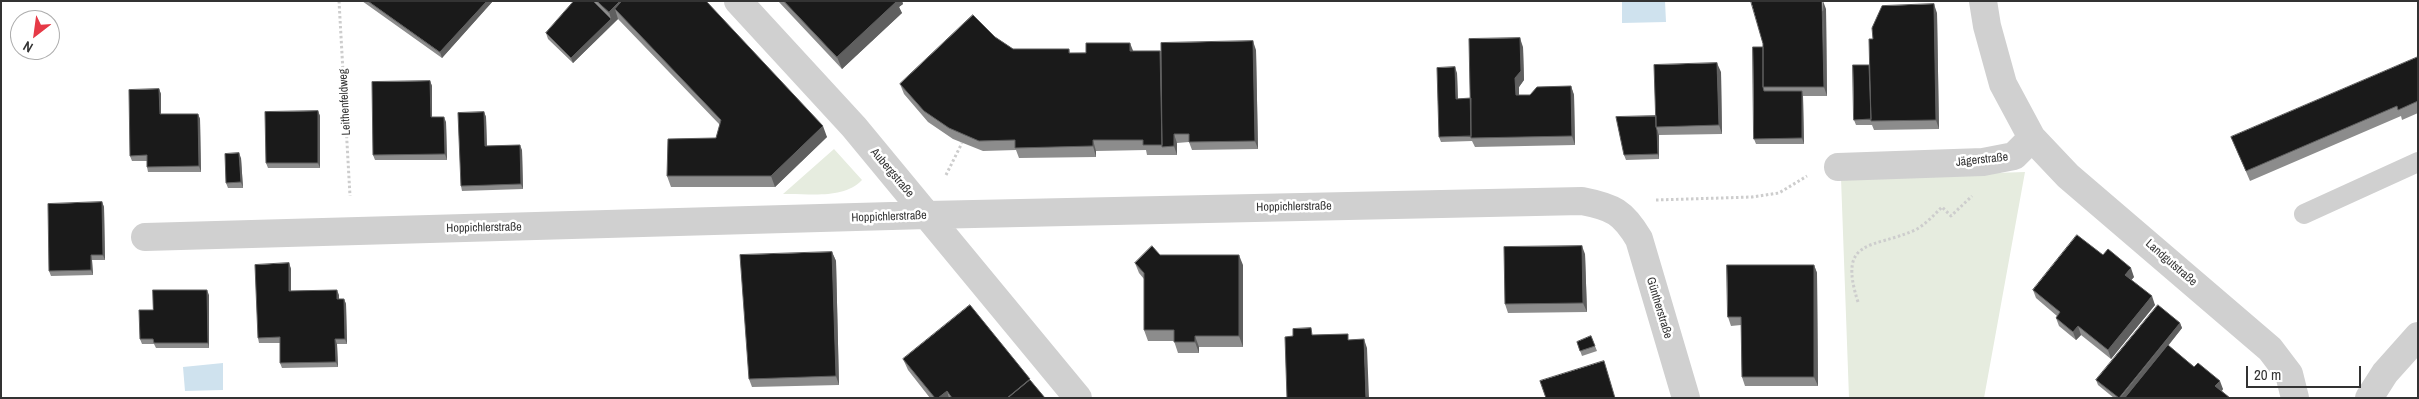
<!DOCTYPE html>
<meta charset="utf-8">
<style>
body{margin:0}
#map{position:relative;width:2419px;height:399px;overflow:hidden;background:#fff;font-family:"Archivo Narrow",sans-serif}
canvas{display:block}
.frame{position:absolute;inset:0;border:2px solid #333;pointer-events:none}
.north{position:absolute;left:10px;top:10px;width:50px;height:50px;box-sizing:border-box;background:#fff;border:1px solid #adadad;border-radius:50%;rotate:210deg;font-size:14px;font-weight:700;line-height:20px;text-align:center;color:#333}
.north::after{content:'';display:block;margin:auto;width:18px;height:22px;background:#e63946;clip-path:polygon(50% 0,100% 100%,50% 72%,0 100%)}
.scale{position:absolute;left:2246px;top:366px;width:115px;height:22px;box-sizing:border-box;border:2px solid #333;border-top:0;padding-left:6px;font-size:15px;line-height:18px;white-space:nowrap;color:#333;-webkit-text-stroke:4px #fff;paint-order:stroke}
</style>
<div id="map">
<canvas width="2419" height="399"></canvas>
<div class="frame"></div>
<div class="north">N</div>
<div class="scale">20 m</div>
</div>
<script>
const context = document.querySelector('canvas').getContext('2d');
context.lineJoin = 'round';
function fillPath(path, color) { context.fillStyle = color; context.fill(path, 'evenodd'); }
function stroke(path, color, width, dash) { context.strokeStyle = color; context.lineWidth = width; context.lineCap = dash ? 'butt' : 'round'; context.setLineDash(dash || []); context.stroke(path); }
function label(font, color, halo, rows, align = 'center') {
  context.font = font + ' "Archivo Narrow",sans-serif'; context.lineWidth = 5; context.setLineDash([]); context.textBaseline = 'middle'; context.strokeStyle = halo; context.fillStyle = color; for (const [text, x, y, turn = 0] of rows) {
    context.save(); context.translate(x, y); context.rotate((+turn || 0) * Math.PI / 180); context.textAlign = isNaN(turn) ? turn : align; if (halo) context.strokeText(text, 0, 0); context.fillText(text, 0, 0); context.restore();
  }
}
fillPath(new Path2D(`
 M834,149L862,180C843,200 809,193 783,194Z
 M2025,172L1984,398H1849L1841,178Z`), '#e6ecdf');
fillPath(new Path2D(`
 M1665,1L1666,22L1622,23V2Z
 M223,363V390L185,391L183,367Z`), '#cfe2ee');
stroke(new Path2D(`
 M339,1L350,196
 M946,175L962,143
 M1656,200L1752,197L1779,193L1807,176
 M1858,302C1837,237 1873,249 1915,230C1925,225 1934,215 1942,207L1951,216L1972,196`), '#cdcdcd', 3, [2.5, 2.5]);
stroke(new Path2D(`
 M2304,214L2418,162`), '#d0d0d0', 20);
stroke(new Path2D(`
 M738,1L854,127L1078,398
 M2032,138L2068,176L2270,349L2289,374L2295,398
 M1838,167L1983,162L2014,156L2032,138L2003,84L1987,26L1983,1
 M145,237L927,215L1582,201C1613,207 1623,212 1639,239L1686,398
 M2369,398L2385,373L2418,336`), '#d0d0d0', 28);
fillPath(new Path2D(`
 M362,1H493L442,58Z
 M574,1H706L827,137L775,187H671L667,176L716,138L720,125L618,19L573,63L548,39L546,33Z
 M778,1H902L903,4L899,7L902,13L842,69Z
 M1826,9L1827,96H1803L1804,144H1756L1754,139L1763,47Z
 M1937,13L1939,129L1874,130L1872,125H1856L1854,120L1869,65L1873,39Z
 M995,37L1013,49H1069L1070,53L1133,51L1256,50L1258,149L1192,150L1189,142L1177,143V155H1147L1146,150L1096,151V157L1019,158L1016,150L983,151L953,139L928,122L904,94L900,84Z
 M1523,47L1524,80L1519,87V95H1530L1571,86L1574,95L1575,145L1475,147L1472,141L1441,142L1439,137L1457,73L1458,99L1471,98Z
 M2418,57V113L2402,120L2401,116L2250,181L2231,137Z
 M1721,72L1722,134L1659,135V159L1626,160L1624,155L1656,116Z
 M430,81L432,86V117L446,122L447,160H375L373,155Z
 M159,89L161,94V114H198L200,119L201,172H148L147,167V161H132L130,156Z
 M318,111L320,116V168H268L266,163Z
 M484,112L486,117L487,146L522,150L523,189L462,191L461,186Z
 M241,158L243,188H228L226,183Z
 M102,202L104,207L105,260H92L93,275L51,276L49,271Z
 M832,252L836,261L839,385L752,387L749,379Z
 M1585,254L1587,312L1508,313L1505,304Z
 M1160,255L1243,265V347H1199V353H1178L1174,341H1148L1144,330V279L1139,273L1135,263Z
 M2103,255L2134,277L2131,280L2155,305L2111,359L2081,335L2076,340L2059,326L2056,318L2057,316L2036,298L2033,290Z
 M289,263L291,269V291L339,295V299H344L346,304L347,344H337L338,367L282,368L280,363V343H259L258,338Z
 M1814,265L1817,273L1818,386H1745L1742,377L1741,325L1731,326L1728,317Z
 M209,295V348H156L154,344H142L140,339L153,310Z
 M2180,323L2182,328L2168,346L2223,389L2222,391L2230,398H2114L2098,385L2096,380Z
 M1591,336L1597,351L1582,356L1577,342Z
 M903,359L1030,380L1045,398H930L908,370Z`), '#8c8c8c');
fillPath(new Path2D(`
 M487,1H493L442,58L440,52Z
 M620,1H637L615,9L618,19L573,63L571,58L611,19L609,12Z
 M894,1H902L903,4L899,7L902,13L842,69L837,57Z
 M1823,1L1826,9L1827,96L1824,87Z
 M1934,4L1937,13L1939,129L1936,120Z
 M1520,38L1523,47L1524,80L1519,87V104L1516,95L1515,78Z
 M1253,41L1256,50L1258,149L1255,141Z
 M1130,43L1134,53L1130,51Z
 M1717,63L1721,72L1722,134L1719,125Z
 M1455,67L1457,73L1458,104L1456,99Z
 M430,81L432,86V122L431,117Z
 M1571,86L1574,95L1575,145L1572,136Z
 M159,89L161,94V119L160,114Z
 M1802,91L1803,96L1804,144L1802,138Z
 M318,111L320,116V168L318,163Z
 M484,112L486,117L487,151L485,146Z
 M198,114L200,119L201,172L199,166Z
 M444,117L446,122L447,160L445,154Z
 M823,126L827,137L775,187L771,176Z
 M1657,130L1659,135V159L1658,154Z
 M1174,134L1177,143V155L1174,146Z
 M1093,140L1096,151V157L1093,146Z
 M520,145L522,150L523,189L521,184Z
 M239,153L241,158L243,188L241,182Z
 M102,202L104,207L105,260L103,255Z
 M1582,246L1585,254L1587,312L1583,303Z
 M832,252L836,261L839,385L836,376Z
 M91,255L92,260L93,275L91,270Z
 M1239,255L1243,265V347L1239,336Z
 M289,263L291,269V296L289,291Z
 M1814,265L1817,273L1818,386L1814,377Z
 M2131,268L2134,277L2128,284L2125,275Z
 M207,290L209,295V348L208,343Z
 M337,290L339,295V304L337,299Z
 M2152,296L2155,305L2111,359L2108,350Z
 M344,299L346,304L347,344L345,339Z
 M2180,323L2182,328L2126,398H2120Z
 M2078,326L2081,335L2076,340L2073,332Z
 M1195,336L1199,347V353L1195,342Z
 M335,339L337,344L338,367L336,362Z
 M1364,339L1367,348L1369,398H1366Z
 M2220,381L2223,389L2218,395L2215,386Z
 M947,391L949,398H938Z`), '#5f5f5f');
const building = new Path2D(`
 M368,1H487L440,52Z
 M574,1H593L611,19L571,58L546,33Z
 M597,1H620L609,12Z
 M622,1H706L823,126L771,176H667L668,139L716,138L721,120L615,9Z
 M784,1H897L837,57Z
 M1751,1H1822L1824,87H1763V44Z
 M1934,4L1936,120L1871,121L1869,39H1873L1872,28L1882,6Z
 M973,15L995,37L1013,49H1069V53H1086V43H1130V51H1160L1162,145H1143V140H1093V146L1015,148V140L979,141L949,128L924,111L900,84Z
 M1520,38L1521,71L1515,78L1516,95H1530L1537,87L1571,86L1572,136L1471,138L1469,39Z
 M1253,41L1255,141L1189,142V134H1174V146L1162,147L1161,43Z
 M1753,47H1763V87L1764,91H1802V138L1754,139Z
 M2418,57V101L2398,110L2397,106L2246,171L2231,137Z
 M1717,63L1719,125L1656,127L1654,65Z
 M1853,65H1869L1871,119L1854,120Z
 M1455,67L1456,99L1471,98V136L1439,137L1437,68Z
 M430,81L431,117H444L445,154L373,155L372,82Z
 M159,89L160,114H198L199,166L147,167V155L130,156L129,90Z
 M318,111V163H266L265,112Z
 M484,112L485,146L520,145L521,184L461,186L458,113Z
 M1656,116V127L1657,130L1658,154L1624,155L1616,117Z
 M239,153L241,182L226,183L225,154Z
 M102,202L103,255H91V270L49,271L48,204Z
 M2077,235L2103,255L2108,249L2131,268L2125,275L2152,296L2108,350L2078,326L2073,332L2056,318L2060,312L2033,290Z
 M1152,246L1160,255H1239V336H1195V342H1174V330H1144V273L1135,263Z
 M1582,246L1583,303L1505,304L1504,247Z
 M832,252L836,376L749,379L740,255Z
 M289,263V291L337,290V299H344L345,339H335L336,362L280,363V337L258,338L255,265Z
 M1727,265H1814V377H1742L1741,317H1728Z
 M153,290H207L208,343H154L153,339H140L139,310H153Z
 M970,305L1030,379L1007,398H952L947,391L938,398H935L903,359Z
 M2158,305L2180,323L2119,398L2096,380Z
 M1311,328L1312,335L1348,334V340L1364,339L1366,398H1287L1285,337L1293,336V329Z
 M1591,336L1595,346L1580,351L1577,342Z
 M2168,345L2194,367L2198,363L2220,381L2215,386L2230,398H2125Z
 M1604,361L1615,398H1546L1540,381Z
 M1030,380L1045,398H1008Z`);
fillPath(building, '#1a1a1a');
stroke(building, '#5f5f5f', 1);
label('12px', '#333', '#fff', [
 ["Leithenfeldweg",345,102,-93],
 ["Jägerstraße",1982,160,-6],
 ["Aubergstraße",892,173,50],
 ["Hoppichlerstraße",1294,207,-1],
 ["Hoppichlerstraße",889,217,-2],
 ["Hoppichlerstraße",484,228,-1],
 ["Landgutstraße",2171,263,41],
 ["Güntherstraße",1659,308,73]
]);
</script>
